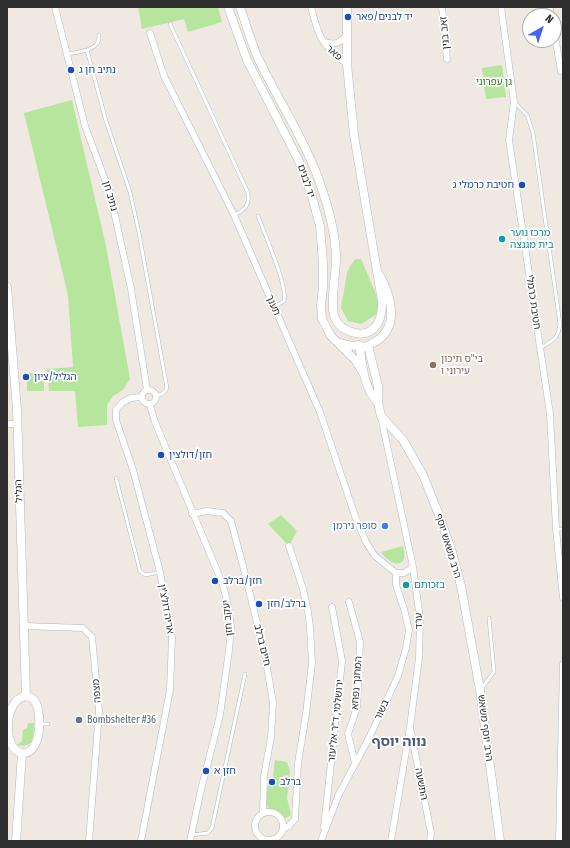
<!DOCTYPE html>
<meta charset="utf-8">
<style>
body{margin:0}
#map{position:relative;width:570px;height:848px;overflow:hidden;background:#efe9e1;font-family:"Fira Sans Condensed",sans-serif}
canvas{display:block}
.frame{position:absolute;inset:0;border:8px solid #2e2e2e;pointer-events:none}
.north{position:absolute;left:522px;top:8px;width:40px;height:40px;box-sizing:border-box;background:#fff;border:1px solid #ababab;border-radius:50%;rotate:39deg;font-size:11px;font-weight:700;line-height:16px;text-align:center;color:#2e2e2e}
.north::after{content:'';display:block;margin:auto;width:14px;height:18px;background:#4264fb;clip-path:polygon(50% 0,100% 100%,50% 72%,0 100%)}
</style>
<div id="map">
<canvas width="570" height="848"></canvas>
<div class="frame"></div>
<div class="north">N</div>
</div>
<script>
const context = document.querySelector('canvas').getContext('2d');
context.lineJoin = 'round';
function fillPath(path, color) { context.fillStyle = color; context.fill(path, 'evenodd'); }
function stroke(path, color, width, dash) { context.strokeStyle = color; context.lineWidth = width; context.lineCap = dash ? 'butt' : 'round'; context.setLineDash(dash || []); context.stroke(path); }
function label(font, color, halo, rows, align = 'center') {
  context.font = font + ' "Fira Sans Condensed","Noto Sans Hebrew",sans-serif'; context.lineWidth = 3.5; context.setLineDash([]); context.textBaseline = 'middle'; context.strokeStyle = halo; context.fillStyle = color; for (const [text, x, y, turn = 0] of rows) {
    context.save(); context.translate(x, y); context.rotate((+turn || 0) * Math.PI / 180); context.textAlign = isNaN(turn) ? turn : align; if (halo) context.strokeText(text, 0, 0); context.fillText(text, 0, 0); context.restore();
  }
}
fillPath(new Path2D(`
 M138,7H218L222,22L188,32L184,19L142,29Z
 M502,65L506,97L486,99L482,68Z
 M72,100L106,246L130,379L123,390L113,396L107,405V425L78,427L75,391H49L47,369L73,367L68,295L24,113Z
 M355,259H361L376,294L379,311L374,316L361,324L348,321L341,308L347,273L350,266Z
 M27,373H44V391H27Z
 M281,515L297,531L289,546L268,524Z
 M403,546C410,568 392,568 381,552Z
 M28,723H34C33,736 35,749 17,745L22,741L23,730L27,728Z
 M275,760L287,762L290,771L287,798L291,815L286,818H281L275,813L270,812L266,802L268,785H272Z`), '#b6e59e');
const lane = new Path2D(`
 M170,24L248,193C250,205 245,210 234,215
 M87,50L106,121L130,192L139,233L167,388C165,393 162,394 156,396
 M67,54C78,52 101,51 99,35
 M514,102L527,115L533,133L560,324C558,340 552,341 540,348
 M258,216C264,233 288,286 284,301L274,307
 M116,478L140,571L145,575L160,572
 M556,529H563
 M481,689L494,672L489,618
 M40,724H48
 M191,835L208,833L212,828L245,674`);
const street = new Path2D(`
 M55,7L85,126L110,193L131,289L147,390
 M311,7C319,38 321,44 347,64
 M442,7L447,59
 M501,7L514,102L509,140L550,414L556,529L563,598
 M550,7L551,16
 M554,31L561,71
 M150,33L164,76L234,215L320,412L355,516L366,542L375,556L396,573
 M324,42C335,45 341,44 347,33
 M142 397a7 7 0 1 1 14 0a7 7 0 1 1-14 0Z
 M150,405L155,422L223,585L228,605L231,627L229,650L220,715L200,794L190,841
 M381,417L413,567L420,619L419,658L410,727L391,841
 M7,424H17
 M192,514L207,511L223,513L231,521L243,566L265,655L273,703L271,737L264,776L263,813
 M396,573H404L413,567
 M349,602L360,642L357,707L348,734L355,763
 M24,626L83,628L92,637L99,711L89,841
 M411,732L431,833L430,841
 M255 826a14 14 0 1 1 28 0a14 14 0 1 1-28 0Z
 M324,827L342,661L332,607
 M283,829L289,826L295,819L298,763L306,714L312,663L310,627L308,612L303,589L289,546
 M141,841L170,690L172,638L160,572L133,470L116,420V410L123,402L131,398L141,397
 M321,841L339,794L369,738L398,676L406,648L409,630L404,609L396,585V573
 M559,841L563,664`);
const secondary = new Path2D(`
 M228,7L247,60L299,161L311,193L320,226L323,262V287L321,305L322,319L331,336L356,361L363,373
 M240,7C246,24 251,42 258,58C279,102 307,143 322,189C329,210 335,233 336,255C337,271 329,305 335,318C340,331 362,339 373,329C381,323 382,311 382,301L354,135L347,64V7
 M7,287L17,409L26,696
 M339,343L352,346L359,345C364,349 368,346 373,343C400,329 392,298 380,276
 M361,346L360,350C363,369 364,388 378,403
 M368,346L378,386V403L381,416L403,440L423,475L439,515L452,552L461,586L480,690L500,841
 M26,696C28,697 30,697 32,698C44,707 42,756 22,753C2,750 3,699 26,696Z
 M16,841L22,753`);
stroke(lane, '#b4b7c1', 4);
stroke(street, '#b4b7c1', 7);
stroke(secondary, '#b4b7c1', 9);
stroke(lane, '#fff', 3);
stroke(street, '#fff', 6);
stroke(secondary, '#fff', 8);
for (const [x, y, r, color] of [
 [348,17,4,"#1a4fb4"],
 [71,70,4,"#1a4fb4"],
 [522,185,4,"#1a4fb4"],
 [502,239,4,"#0f9aa8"],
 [433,365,4,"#8d6e63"],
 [26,377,4,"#1a4fb4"],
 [161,455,4,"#1a4fb4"],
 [385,526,4,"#3f7fe0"],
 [215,581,4,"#1a4fb4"],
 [406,585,4,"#0f9aa8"],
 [259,604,4,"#1a4fb4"],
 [79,720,4,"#6b7280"],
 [206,771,4,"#1a4fb4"],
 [272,782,4,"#1a4fb4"]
]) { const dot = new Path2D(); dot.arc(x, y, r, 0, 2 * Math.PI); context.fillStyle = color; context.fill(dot); stroke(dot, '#fff', 1.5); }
label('10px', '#164399', '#fff', [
 ["יד לבנים/פאר",356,17],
 ["נתיב חן ג",79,70],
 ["חטיבת כרמלי ג",514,185,"right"],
 ["הגליל/ציון",34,377],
 ["חזן/דולצין",169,455],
 ["חזן/ברלב",223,581],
 ["ברלב/חזן",267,604],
 ["חזן א",214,771],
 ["ברלב",280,782]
], 'left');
label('10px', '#2e2e2e', '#fff', [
 ["זאב בנין",445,33,-95],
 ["פאר",334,53,42],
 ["יד לבנים",306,181,71],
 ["נתיב חן",110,196,74],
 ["חטיבת כרמלי",533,302,82],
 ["תענך",273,305,67],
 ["הגליל",19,491,-92],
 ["הרב משאש יוסף",448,546,73],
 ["אריה דולצ'ין",166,609,80],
 ["יעקב חזן",228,618,-96],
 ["ערד",419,621,-91],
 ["חיים ברלב",262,645,76],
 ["המחנך נפחא",357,683,-86],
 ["מצפה",97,691,-95],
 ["בשור",382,710,-65],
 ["ירושלמי, ד\"ר אליעזר",336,721,-84],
 ["הרב יוסף משאש",485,728,83],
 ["התשעה",421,784,79]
]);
label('10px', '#2c6e1b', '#fff', [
 ["גן עפרוני",494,82]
]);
label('10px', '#0d838f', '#fff', [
 ["מרכז נוער",510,233],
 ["בית מגנצה",510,245],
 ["בזכותם",414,585]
], 'left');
label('10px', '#785e54', '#fff', [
 ["בי\"ס תיכון",441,359],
 ["עירוני ו",441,371]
], 'left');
label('10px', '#366cbe', '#fff', [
 ["סופר נירמן",377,526]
], 'right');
label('10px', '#5b616d', '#fff', [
 ["Bombshelter #36",87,720]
], 'left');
label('bold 14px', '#4d5680', '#fff', [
 ["נווה יוסף",399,742]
]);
</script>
